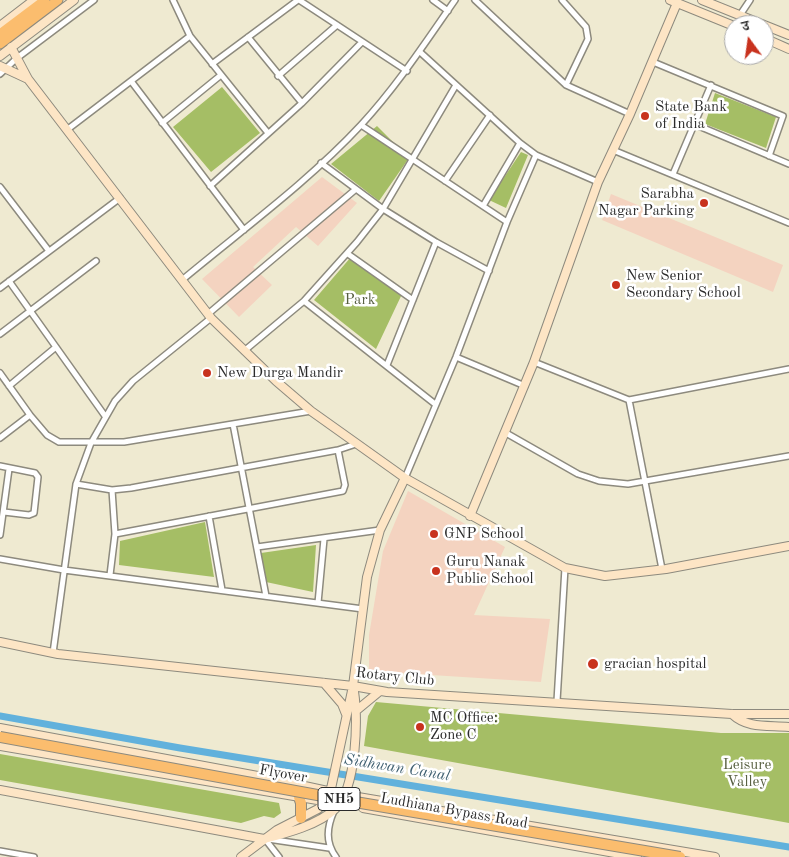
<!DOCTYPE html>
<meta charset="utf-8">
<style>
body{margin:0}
#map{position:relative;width:789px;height:857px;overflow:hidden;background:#efead1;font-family:"Old Standard TT","Noto Serif Devanagari",serif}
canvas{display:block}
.north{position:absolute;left:724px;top:15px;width:50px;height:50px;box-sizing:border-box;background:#fff;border:1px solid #aaa;border-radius:50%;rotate:346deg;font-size:14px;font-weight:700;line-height:20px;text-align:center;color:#2b2b2b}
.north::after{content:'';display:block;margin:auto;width:18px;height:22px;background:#c8321e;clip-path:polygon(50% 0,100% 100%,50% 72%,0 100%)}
</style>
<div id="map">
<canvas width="789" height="857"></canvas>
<div class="north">उ</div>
</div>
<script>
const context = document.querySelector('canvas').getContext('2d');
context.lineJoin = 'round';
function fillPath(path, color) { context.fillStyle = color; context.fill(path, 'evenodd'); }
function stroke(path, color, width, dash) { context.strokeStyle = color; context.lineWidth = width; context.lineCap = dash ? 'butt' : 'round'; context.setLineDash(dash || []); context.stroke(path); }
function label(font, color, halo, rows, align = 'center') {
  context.font = font + ' "Old Standard TT",serif'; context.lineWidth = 5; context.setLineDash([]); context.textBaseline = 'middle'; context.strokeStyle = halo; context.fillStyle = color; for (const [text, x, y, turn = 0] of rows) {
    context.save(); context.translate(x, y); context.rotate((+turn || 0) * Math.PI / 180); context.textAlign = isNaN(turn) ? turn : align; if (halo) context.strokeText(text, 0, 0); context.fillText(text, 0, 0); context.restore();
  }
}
fillPath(new Path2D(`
 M322,177L357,203L318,246L296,227L253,267L272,285L239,317L202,279Z
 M611,194L783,265L773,292L602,220Z
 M408,491L505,547L474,615L550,619L541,682L369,671V635L383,551Z`), '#f4d3c0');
fillPath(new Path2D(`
 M222,87L260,133L211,172L173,127Z
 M715,93L776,117L766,148L705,124Z
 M377,126L409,158L379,201L331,164Z
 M521,152L528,155L506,208L489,200Z
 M351,257L402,294L376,349L314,300Z
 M205,522L214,577L119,565L120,541Z
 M316,545L313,592L266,582L261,553Z
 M376,702L721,733H789V823L364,746L368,716Z
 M0,754L279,803L281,813L274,818L264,816L241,823L0,780Z`), '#a5be65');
stroke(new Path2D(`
 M0,716L180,748L789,847`), '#61b1dc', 7);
const street = new Path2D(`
 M173,0L190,36L268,133
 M299,0L407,71
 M433,0L448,11
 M475,0L566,85L630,114
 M562,0L586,27L588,39L566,85
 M740,15L750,0
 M248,37L302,103
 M420,52L520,143L536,155
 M653,62L783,116L769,156
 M212,64L298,0
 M0,74L17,58L94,0
 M278,76L337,25
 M131,81L244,230
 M162,123L221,75
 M694,124L789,164
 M361,125L507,222
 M68,129L190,36
 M613,150L789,223
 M321,163L383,209L436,242
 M673,174L711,85
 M445,181L490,115
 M210,186L302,103L362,42
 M0,187L49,251
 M483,206L520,143
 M348,254L413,300
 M182,280C242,230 308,182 361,125C397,86 425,43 455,0
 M9,281L105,416
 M0,288L120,198
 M304,301L435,404
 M208,314L356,189
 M0,334L96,261
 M244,351L304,301L357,242L383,209L456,85
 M456,357L525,386
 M534,362L629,400L789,369
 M387,365L436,242L489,271
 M0,373L30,415L47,435L59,442H124L311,411
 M9,386L56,347
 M629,400L662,569
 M233,424L266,596
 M506,433L578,474L599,481L628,484L789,456
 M0,438L30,415
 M0,466L35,473L38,477L34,513L29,515L4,512
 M405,478L456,357L507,222L536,155L598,182
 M76,484L112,490L131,488L338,450L356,444
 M112,490L115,534
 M209,516L222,590
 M0,535L9,469
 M257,547L380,530
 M0,559L64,570L363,609
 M110,575L115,534L343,491L345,485L338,450
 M318,603L324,539
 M53,653L76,484L91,443L115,401L133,381L211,318
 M557,701L565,568
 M334,811C327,827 325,842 336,857
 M265,839L279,857
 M268,839L329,848
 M0,851L34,857`);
const secondary = new Path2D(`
 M670,0L734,26
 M702,0L764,25
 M764,25L789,35
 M0,26L34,0
 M764,38L789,49
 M11,47L28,79L211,318L276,381L311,411L405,478L565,568L605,576L666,569L789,546
 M0,56L74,0
 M0,66L28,79
 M470,516L534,362L598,182L630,114L677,3
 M0,642L58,654L353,686L387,692L732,714H789
 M324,683L342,704L346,714
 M357,710L380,691
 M732,714C748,729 768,725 789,727
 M0,728L263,777L346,795L715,857
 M0,746L335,803
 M0,790L264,839C287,833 318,825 335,809C357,789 359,713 353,686
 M363,808L637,857
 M241,857L277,830L318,809L329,798L353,686L367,577L380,530L405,478`);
const primary = new Path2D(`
 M0,34L45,0
 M0,44L58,0`);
const highway = new Path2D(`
 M299,797L301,803V818`);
stroke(street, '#8d8a7e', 8);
stroke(secondary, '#8d8a7e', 10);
stroke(primary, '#8d8a7e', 11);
stroke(highway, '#8d8a7e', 12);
stroke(street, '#fff', 5);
stroke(secondary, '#fde5c5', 8);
stroke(primary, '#fbbd6e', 9);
stroke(highway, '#fbbd6e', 10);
const highwayBridge = new Path2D(`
 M0,737L361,803L680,857`);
stroke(highwayBridge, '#8d8a7e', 12, []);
stroke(highwayBridge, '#fbbd6e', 10);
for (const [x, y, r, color] of [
 [645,116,5,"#c8321e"],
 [704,203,5,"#c8321e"],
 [616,285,5,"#c8321e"],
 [207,373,5,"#c8321e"],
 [434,534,5,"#c8321e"],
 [436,571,5,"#c8321e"],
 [593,664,6,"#c8321e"],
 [420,727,5,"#c8321e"]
]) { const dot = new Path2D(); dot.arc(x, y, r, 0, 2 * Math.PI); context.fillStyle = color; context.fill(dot); stroke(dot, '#fff', 2); }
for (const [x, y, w] of [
 [339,799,42]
]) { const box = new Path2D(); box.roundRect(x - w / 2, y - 11.5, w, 23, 4); context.fillStyle = '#fff'; context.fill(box); stroke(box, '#2b2b2b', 1); }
label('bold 14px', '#2b2b2b', null, [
 ["NH5",339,799]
]);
label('15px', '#2b2b2b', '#fff', [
 ["State Bank",655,107],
 ["of India",655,124],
 ["Sarabha",694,194,"right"],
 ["Nagar Parking",694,211,"right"],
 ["New Senior",626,276],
 ["Secondary School",626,293],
 ["New Durga Mandir",217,373],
 ["GNP School",444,534],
 ["Guru Nanak",446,562],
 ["Public School",446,579],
 ["gracian hospital",604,664],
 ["MC Office:",430,718],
 ["Zone C",430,735]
], 'left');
label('15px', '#565e3f', '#fff', [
 ["Park",360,300],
 ["Leisure",747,765],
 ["Valley",747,782]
]);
label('15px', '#2b2b2b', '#fff', [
 ["Rotary Club",395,677,6],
 ["Flyover",283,774,10],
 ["Ludhiana Bypass Road",454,811,10]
]);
label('italic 16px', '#416172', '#fff', [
 ["Sidhwan Canal",397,768,9]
]);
</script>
